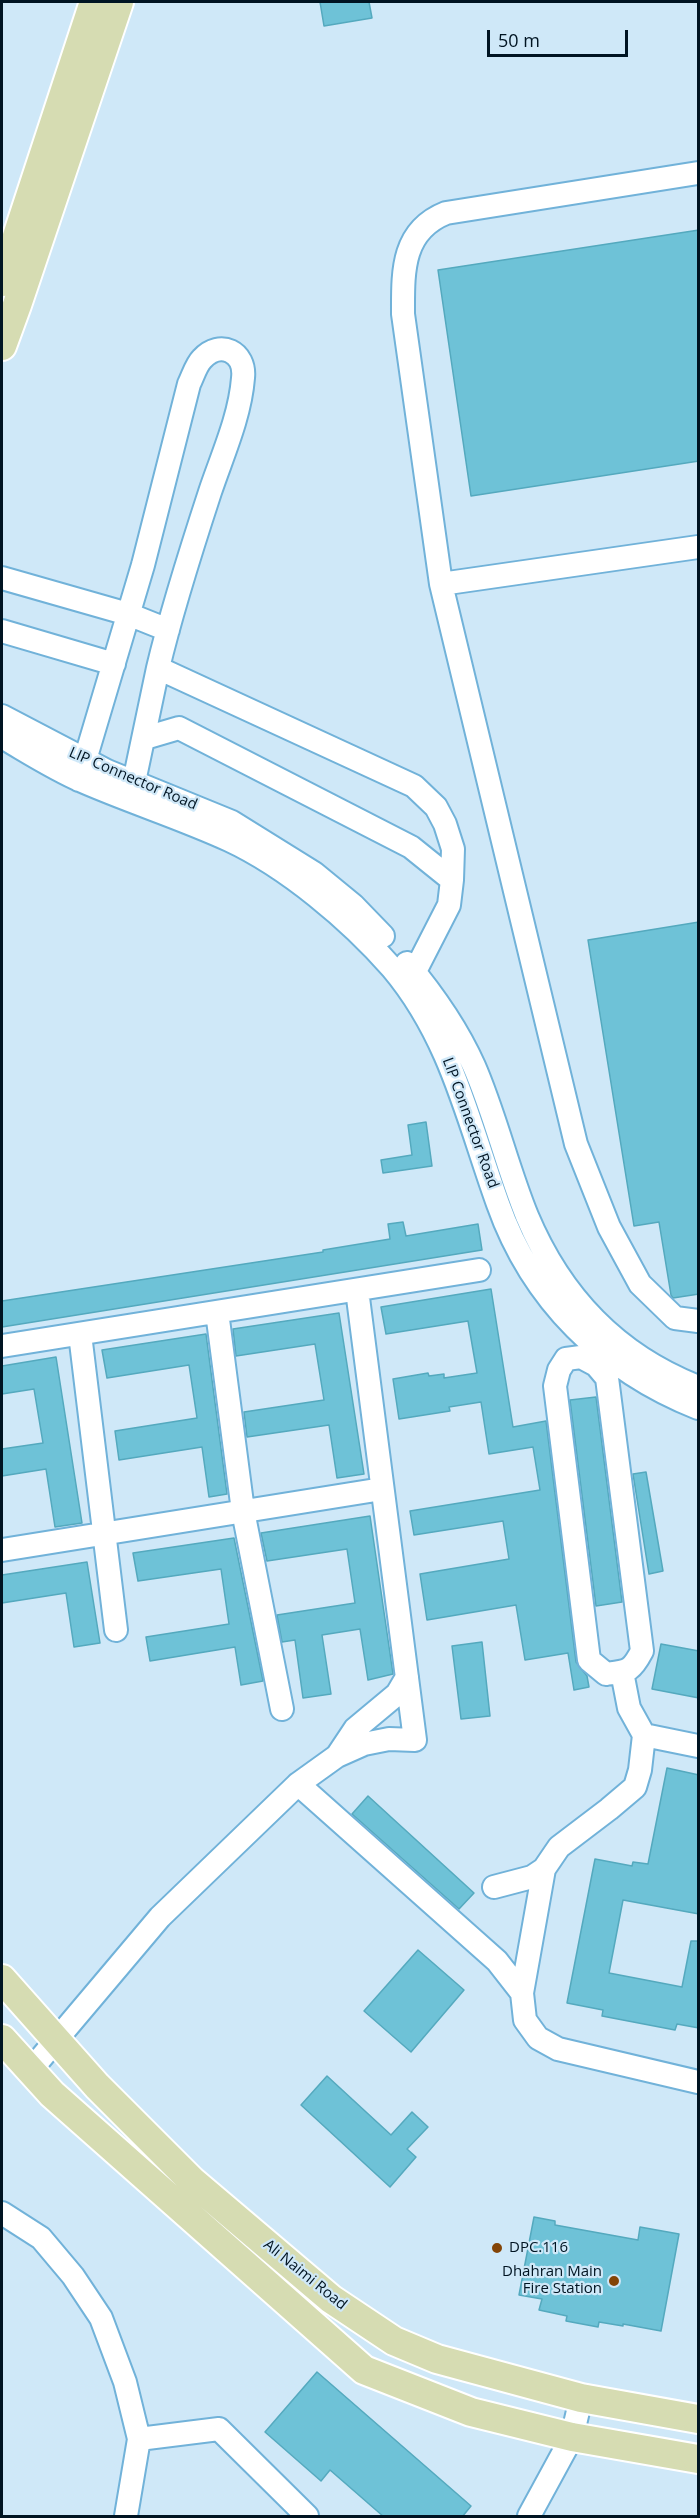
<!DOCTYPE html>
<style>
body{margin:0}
#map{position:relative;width:700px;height:2518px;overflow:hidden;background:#cfe8f8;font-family:"Open Sans",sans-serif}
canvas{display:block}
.frame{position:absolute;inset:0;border:3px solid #001422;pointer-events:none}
.scale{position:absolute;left:487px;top:30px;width:141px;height:27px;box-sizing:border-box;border:3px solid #001422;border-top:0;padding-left:8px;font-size:18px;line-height:21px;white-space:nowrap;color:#001422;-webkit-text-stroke:4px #cfe8f8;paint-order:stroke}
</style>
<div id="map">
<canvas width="700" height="2518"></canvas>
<div class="frame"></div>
<div class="scale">50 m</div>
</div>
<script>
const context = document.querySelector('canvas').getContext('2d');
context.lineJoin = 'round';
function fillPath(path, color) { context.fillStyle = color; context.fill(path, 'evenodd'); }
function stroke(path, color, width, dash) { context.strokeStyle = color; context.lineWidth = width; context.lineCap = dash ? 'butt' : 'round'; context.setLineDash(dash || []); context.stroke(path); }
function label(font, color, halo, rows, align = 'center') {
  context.font = font + ' "Open Sans",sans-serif'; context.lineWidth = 4.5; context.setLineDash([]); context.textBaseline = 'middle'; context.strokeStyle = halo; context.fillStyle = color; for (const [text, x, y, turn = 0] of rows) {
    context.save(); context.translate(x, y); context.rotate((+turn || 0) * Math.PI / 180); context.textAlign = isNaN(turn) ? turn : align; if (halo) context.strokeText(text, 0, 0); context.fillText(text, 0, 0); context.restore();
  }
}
const building = new Path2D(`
 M320,2H369L372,18L324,26Z
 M699,230V461L471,496L438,270Z
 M699,922V1294L673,1298L671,1295L659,1222L634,1226L588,940Z
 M426,1122L432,1166L383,1173L381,1160L412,1155L408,1125Z
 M403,1222L406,1236L478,1224L482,1250L2,1327V1301L323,1252V1250L390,1239L388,1224Z
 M491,1289L513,1427L546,1421L576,1662L587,1676L589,1687L574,1690L568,1653L525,1660L516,1605L427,1620L420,1574L509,1559L503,1521L414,1535L410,1511L540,1490L533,1447L489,1454L481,1402L449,1407L450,1411L399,1419L393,1379L428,1373L429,1376L444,1374V1378L477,1373L468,1321L386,1334L381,1307Z
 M339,1313L364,1474L337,1478L329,1425L247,1437L244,1412L324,1400L315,1344L236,1356L233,1329Z
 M206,1334L227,1494L209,1497L202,1447L119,1460L115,1431L197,1418L189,1365L107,1378L102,1350Z
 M56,1357L82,1523L55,1527L46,1469L2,1476V1449L43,1443L34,1389L2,1394V1366Z
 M596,1397L622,1602L596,1606L570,1400Z
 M646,1472L663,1571L649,1574L633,1474Z
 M370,1516L393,1674L368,1680L360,1629L322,1635L331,1694L303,1698L295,1640L282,1642L277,1615L355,1603L347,1549L267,1561L261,1533Z
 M234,1538L263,1681L241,1685L235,1647L150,1661L146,1637L229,1624L221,1569L138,1581L133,1553Z
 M87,1562L100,1643L74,1647L66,1593L2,1603V1575Z
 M482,1642L490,1716L461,1719L452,1646Z
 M661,1644L699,1651V1698L652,1689Z
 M667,1768L699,1775V1914L623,1900L609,1973L682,1987L691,1941H699V2028L677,2024L675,2030L602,2016L603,2010L567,2003L595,1859L632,1866L633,1862L648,1864Z
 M368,1796L474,1893L459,1909L352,1814Z
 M418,1950L464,1990L411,2052L364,2011Z
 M327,2076L391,2135L412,2112L428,2127L407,2149L416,2157L390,2187L301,2105Z
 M534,2217L555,2221V2225L638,2240L640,2227L679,2234L661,2331L623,2324V2326L599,2322L598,2327L566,2321L567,2316L539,2310L542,2299L519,2295Z
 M317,2372L471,2506L462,2517H384L330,2470L321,2481L265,2432Z`);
fillPath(building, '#6ec2d7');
stroke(building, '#54a9be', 1.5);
const minor = new Path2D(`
 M698,547L441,584L576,1144L609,1227L640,1284L675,1318L698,1321
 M2,578L128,614L168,630
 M441,584L403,314C403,273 401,231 446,213L698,173
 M2,631L114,664
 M2,716L107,771L232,822L314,873L353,905L383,936
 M2,737C28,752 54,769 82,781C130,802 181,818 229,840C287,867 350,920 392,968C451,1038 468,1121 498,1204C532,1300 604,1371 698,1408
 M145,738L179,728L411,847L452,880
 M79,780L143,565L189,384C193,376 196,365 202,359C220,339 246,352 243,378C240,417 222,456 210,492C191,550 172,609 158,668L414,786L436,807L445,824L453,849L452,880L449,905L407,987
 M131,796L158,668
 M407,963C433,994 457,1028 474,1066C495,1114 507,1167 527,1216C561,1297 616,1355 698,1387
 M217,1312L243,1511L282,1709
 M80,1334L116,1630
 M2,1346L479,1270
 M581,1357L596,1365L607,1378L642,1651C631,1672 628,1671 606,1674L589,1660L555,1386L559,1370L566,1359Z
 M2,1550L382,1489
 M622,1672L629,1708L644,1735L698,1746
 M337,1756L355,1729L397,1694L407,1677
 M298,1784L497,1961L522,1993L525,2020L538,2038L558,2049L698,2082
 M494,1887L532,1877L544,1869
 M522,1993L544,1869L559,1847L609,1809L635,1787L640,1770L644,1735
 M30,2071L160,1917L298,1784L337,1756L364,1744L389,1739L415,1740L357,1290
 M2,2213L41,2238L73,2276L101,2318L125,2382L139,2439L126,2516
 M139,2439L219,2429L307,2516
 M529,2516L572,2437L581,2398`);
const major = new Path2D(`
 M2,282L94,2
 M2,346L17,305L119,2
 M2,1979L97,2086L192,2181L331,2299L394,2341L437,2359L581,2398L698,2419
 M2,2039L52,2094L364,2370L471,2412L572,2437L698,2459`);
stroke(minor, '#71b2d9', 26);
stroke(major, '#fff', 32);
stroke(minor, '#fff', 22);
stroke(major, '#d6dcb2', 28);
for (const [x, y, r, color] of [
 [497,2248,6,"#834407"],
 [614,2281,6,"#834407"]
]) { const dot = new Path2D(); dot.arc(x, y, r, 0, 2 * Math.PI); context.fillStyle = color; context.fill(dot); stroke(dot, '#cfe8f8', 2); }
label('15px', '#001422', '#cfe8f8', [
 ["LIP Connector Road",133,779,23],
 ["LIP Connector Road",470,1123,70],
 ["Ali Naimi Road",305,2275,39]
]);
label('15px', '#001422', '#cfe8f8', [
 ["DPC.116",509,2248],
 ["Dhahran Main",602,2272,"right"],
 ["Fire Station",602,2289,"right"]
], 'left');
</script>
